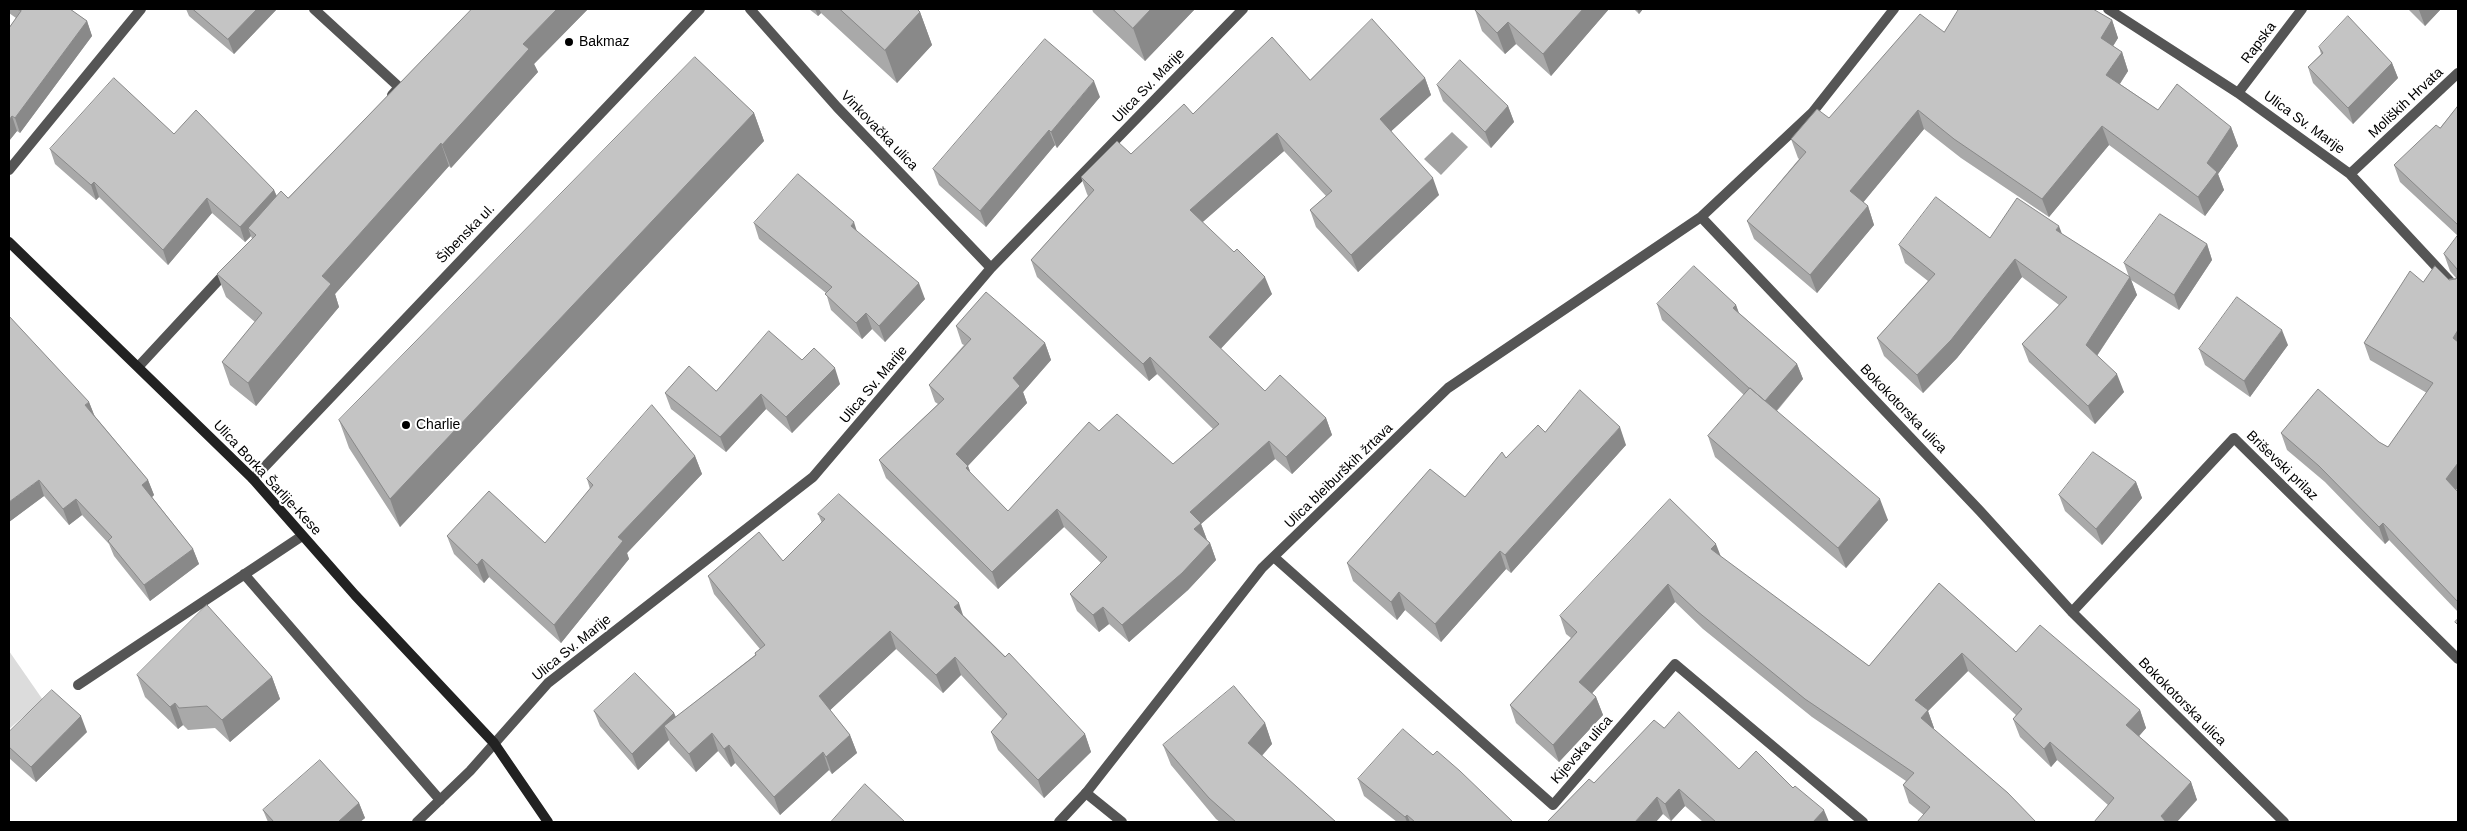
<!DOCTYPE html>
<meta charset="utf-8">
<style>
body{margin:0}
#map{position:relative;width:2467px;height:831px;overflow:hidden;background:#fff;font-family:Helvetica,sans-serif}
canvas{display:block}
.frame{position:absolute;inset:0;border:10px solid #000;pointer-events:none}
</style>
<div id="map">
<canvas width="2467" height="831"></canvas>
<div class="frame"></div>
</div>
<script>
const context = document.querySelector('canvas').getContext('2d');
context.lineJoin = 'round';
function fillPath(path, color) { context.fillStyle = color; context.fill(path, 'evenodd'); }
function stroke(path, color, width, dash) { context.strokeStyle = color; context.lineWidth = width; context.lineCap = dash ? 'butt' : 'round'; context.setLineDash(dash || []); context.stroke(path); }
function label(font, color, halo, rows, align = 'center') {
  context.font = font + ' Helvetica,sans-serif'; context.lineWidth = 4; context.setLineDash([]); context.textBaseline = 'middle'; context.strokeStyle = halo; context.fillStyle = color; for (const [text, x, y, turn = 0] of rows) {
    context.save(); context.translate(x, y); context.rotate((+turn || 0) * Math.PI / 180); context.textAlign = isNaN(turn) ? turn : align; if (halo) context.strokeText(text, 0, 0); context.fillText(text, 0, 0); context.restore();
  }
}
fillPath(new Path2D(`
 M9,651L43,700L9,729Z`), '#dcdcdc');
fillPath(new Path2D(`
 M1452,132L1468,147L1441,175L1424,159Z`), '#a3a3a3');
stroke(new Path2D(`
 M244,574L440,800
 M78,685L302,536
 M1086,793L1122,822`), '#555', 10);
stroke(new Path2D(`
 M314,9L399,87L392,95
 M750,9L837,107L991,268
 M1894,9L1812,113L1701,217L1980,511L2072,612L2284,822
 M2108,9L2238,93L2350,174L2458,290
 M2238,93L2302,9
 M9,170L141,9
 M2350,174L2458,73
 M139,366L228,270
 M253,479L700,9
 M1275,558L1553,805L1675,664L1863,822
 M2072,612L2234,438L2458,659
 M417,822L470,771L548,683L813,477L991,268L1243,9
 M1059,822L1086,793L1262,568L1448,388L1701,217`), '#555', 10);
stroke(new Path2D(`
 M9,242L253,479L355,595L494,743L548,822`), '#222', 10);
fillPath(new Path2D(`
 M9,9H70L87,21L92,36L20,133L17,131L9,141V28L16,18L9,13Z
 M186,9H277L234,54L189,16Z
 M472,9H588L534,64L538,72L451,168L449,166L335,294L339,307L256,406L230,385L222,362L255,322L226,297L217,274L252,239L251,236L245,242L212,213L168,265L99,197L96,200L55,164L50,149L174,134L274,190L277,196L288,198Z
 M809,9H917L920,12L932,45L897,83L821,13L818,16Z
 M1092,9H1195L1145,61L1093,12Z
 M1609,9L1551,76L1516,44L1505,54L1482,31L1475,10Z
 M1634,9H1643L1639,14Z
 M2408,9H2441L2425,26Z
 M2112,20L2118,38L2113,46L2122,52L2128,71L2120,84L2158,110L2231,127L2238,146L2218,174L2224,190L2205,216L2109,145L2049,217L1961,158L1924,129L1863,202L1868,206L1874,225L1817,293L1754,239L1747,221L1799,159L1798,158L1791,139L1829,118Z
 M2319,47L2392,63L2398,78L2353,124L2313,83L2308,67L2321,54Z
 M1425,78L1431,95L1391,131L1439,195L1358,272L1316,227L1310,210L1326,196L1284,151L1202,222L1272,294L1220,349L1265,391L1326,418L1332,435L1292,474L1275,459L1201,524L1207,540L1210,543L1216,560L1188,590L1129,642L1109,624L1099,632L1077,611L1070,594L1101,563L1064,527L998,589L886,478L879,460L938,404L935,402L929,385L964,345L962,344L956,326L1045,343L1051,360L1023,392L1027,403L968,466L971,474L1008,511L1099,431L1173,464L1213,429L1157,374L1149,381L1037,277L1031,260L1088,196L1087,194L1081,177L1131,154L1193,114L1310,80Z
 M1437,85L1508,106L1514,122L1491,148L1443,101Z
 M1100,97L1057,148L1055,145L986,227L939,185L933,169Z
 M2458,106V487L2456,490L2458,492V612L2389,540L2385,544L2325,482L2287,450L2281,433L2379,442L2388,447L2427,393L2370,360L2364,343L2423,282L2456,278L2450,271L2444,254L2458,236L2400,182L2394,165L2440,128Z
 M754,113L764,141L400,527L349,448L339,420Z
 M754,223L857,231L925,299L885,342L872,329L862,339L831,310L826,293L759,239Z
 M2062,234L2129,277L2124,263L2207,244L2212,260L2179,310L2131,280L2137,295L2097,356L2124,392L2095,424L2029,362L2022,344L2059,305L2022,277L1957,358L1923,393L1884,356L1877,338L1928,281L1905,263L1899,245Z
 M1657,304L1736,305L1738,312L1797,364L1803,379L1777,411L1888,520L1846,568L1715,457L1708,436L1744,395L1662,320Z
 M2288,345L2250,397L2205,365L2199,349Z
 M802,360L840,384L792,433L766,409L726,452L671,409L665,393L716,391Z
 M89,402L94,415L148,480L154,495L152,497L193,549L199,564L150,601L114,556L109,544L82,515L69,525L44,496L9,522Z
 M1545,432L1626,445L1511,573L1506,569L1441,642L1405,610L1397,620L1353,581L1347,563L1465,497L1506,458Z
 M695,456L702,474L627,553L629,559L561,643L489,577L484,583L454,554L447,536L545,543L590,489L587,479Z
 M2136,482L2142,498L2102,545L2065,511L2059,495Z
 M818,514L964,616L1085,734L1091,752L1044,798L998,750L991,732L1003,720L961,675L943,693L896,649L830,710L850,735L857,753L832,774L829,770L780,815L735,763L731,767L718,751L696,772L670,744L669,740L638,770L600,726L594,711L674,713L676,717L755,655V653L760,649L714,594L708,576L783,561L822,523Z
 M1721,557L1869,666L1939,583L2016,652L2140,710L2146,728L2139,736L2191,782L2197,800L2108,805L2057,760L2051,767L2020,737L2013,719L2016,715L1968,671L1928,711L1934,728L1933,729L2008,793L1924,815L1909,803L1903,785L1906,781L1812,717L1703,629L1675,602L1592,693L1596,697L1603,715L1559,762L1516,723L1510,705L1571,638L1566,634L1560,616Z
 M137,675L272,677L280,699L230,742L215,728L188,730L183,725L178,729L145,697Z
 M1265,723L1272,744L1262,756L1336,822H1220L1216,819L1171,765L1163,745Z
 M1664,728L1739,769L1793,788L1829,822H1703L1685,806L1671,821L1663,814L1594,783Z
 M9,732H87L36,782L9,758Z
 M1433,755L1513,822H1397L1364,796L1358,779Z
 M359,803L365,818L360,822H268L263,810Z`), '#a9a9a9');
fillPath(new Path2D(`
 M257,9H277L234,54L228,39Z
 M557,9H588L534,64L538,72L451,168L442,145L523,44Z
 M815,9H819L821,13L818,16Z
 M1151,9H1195L1145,61L1133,28Z
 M1583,9H1609L1551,76L1543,54Z
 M1637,9H1643L1639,14Z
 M2421,9H2441L2425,26L2419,10Z
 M920,12L932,45L897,83L885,50Z
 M2112,20L2118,38L2107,56L2101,38Z
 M87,21L92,36L20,133L15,118Z
 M1508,22L1516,44L1505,54L1497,33Z
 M2122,52L2128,71L2113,94L2106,75Z
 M2392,63L2398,78L2353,124L2348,108Z
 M1425,78L1431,95L1386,136L1380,119Z
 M1094,81L1100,97L1057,148L1051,132Z
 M1508,106L1514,122L1491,148L1485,132Z
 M1918,110L1924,129L1857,210L1850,191Z
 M754,113L764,141L400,527L390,499Z
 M12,116L17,131L9,141V120Z
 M2102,126L2109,145L2049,217L2042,199Z
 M2231,127L2238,146L2218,174L2224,190L2205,216L2198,197L2207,163Z
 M1049,130L1055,145L986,227L980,211Z
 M1277,133L1284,151L1196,228L1190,210Z
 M441,143L449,166L335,294L339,307L256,406L248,383L322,276Z
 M1433,178L1439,195L1358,272L1351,255Z
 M94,182L99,197L96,200L91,185Z
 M274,190L280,205L248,228L251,236L245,242L240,227Z
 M207,198L212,213L168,265L163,250Z
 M1868,206L1874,225L1817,293L1810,275Z
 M854,222L859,238L851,226Z
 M2059,226L2066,244L2056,230Z
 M2207,244L2212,260L2179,310L2174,295Z
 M2015,259L2022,277L1957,358L1923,393L1917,375Z
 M1265,277L1272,294L1215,355L1209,337Z
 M2130,277L2137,295L2092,363L2086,345Z
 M919,283L925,299L885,342L879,326Z
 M1736,305L1742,321L1733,308Z
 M866,313L872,329L862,339L856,323Z
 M2282,330L2288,345L2250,397L2244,381Z
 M2458,330V353L2453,338Z
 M1045,343L1051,360L1023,392L1027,403L963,471L956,454L1013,378Z
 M1150,357L1157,374L1149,381L1143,364Z
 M1797,364L1803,379L1770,418L1764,402Z
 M835,368L840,384L792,433L786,417Z
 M2117,374L2124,392L2095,424L2088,406Z
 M761,394L766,409L726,452L720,437Z
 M89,402L95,417L85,405Z
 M1326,418L1332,435L1292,474L1286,457Z
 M1620,427L1626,445L1511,573L1505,555Z
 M1269,441L1275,459L1201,524L1207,540L1201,546L1194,529L1190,512Z
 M695,456L702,474L627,553L629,559L561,643L554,625L618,537Z
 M2458,463V487L2452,496L2446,479Z
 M968,466L974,483L966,468Z
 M39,480L44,496L9,522V502Z
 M148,480L154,495L148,501L142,485Z
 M2136,482L2142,498L2102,545L2096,529Z
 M76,499L82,515L69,525L63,509Z
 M1880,499L1888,520L1846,568L1838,548Z
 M1057,509L1064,527L998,589L992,572Z
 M2383,523L2389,540L2385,544L2379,527Z
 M1210,543L1216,560L1188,590L1129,642L1122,625Z
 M1716,544L1723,562L1711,549Z
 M193,549L199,564L150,601L144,585Z
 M1500,551L1506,569L1441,642L1435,624Z
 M482,559L489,577L484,583L477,565Z
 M1668,584L1675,602L1586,700L1579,682Z
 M1399,592L1405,610L1397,620L1391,602Z
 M959,603L965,621L954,607Z
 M1103,607L1109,624L1099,632L1093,615Z
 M890,631L896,649L826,714L819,696Z
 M1962,653L1968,671L1928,711L1934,728L1928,736L1915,700Z
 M955,657L961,675L943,693L936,675Z
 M272,677L280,699L230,742L222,720Z
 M1596,697L1603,715L1559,762L1553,745Z
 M175,703L183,725L178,729L170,707Z
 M2140,710L2146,728L2133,743L2126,725Z
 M674,713L680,729L664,726L669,740L638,770L632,754Z
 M81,716L87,732L36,782L31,767Z
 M1265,723L1272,744L1255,763L1248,743Z
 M712,733L718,751L696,772L689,754Z
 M1085,734L1091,752L1044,798L1038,780Z
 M850,735L857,753L832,774L826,757Z
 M2050,742L2057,760L2051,767L2044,749Z
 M729,745L735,763L731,767L724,749Z
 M823,752L829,770L780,815L774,797Z
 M2191,782L2197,800L2177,822H2163L2161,816Z
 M1679,789L1685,806L1671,821L1665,804Z
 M1657,797L1663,814L1656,822H1635Z
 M359,803L365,818L360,822H338Z
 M1824,810L1829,822H1813Z
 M1407,815L1410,822H1407L1405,817Z`), '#898989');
const building = new Path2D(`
 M17,9H70L87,21L15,118L12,116L9,120V28L21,11Z
 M193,9H257L228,39Z
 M472,9H557L523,44L529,49L442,145L441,143L322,276L331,284L248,383L222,362L262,313L217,274L256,235L248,228L281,191L288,198Z
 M840,9H917L920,12L885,50Z
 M1113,9H1151L1133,28Z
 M1476,9H1583L1543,54L1508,22L1497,33L1475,10Z
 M1959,9H2093L2112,20L2101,38L2122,52L2106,75L2158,110L2177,84L2231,127L2207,163L2217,172L2198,197L2102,126L2042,199L1954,139L1918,110L1850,191L1868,206L1810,275L1747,221L1806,152L1791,139L1817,109L1829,118L1920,14L1944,32Z
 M2348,16L2392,63L2348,108L2308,67L2323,53L2319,47Z
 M1372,19L1425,78L1380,119L1433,178L1351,255L1310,210L1332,191L1277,133L1190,210L1234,252L1237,249L1265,277L1209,337L1265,391L1280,375L1326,418L1286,457L1269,441L1190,512L1201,523L1194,529L1210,543L1182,573L1122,625L1103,607L1093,615L1070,594L1107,557L1057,509L992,572L879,460L944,399L929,385L971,339L956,326L986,292L1045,343L1013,378L1020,386L956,454L968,466L966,468L1008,511L1089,422L1099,431L1117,414L1173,464L1219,424L1150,357L1143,364L1031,260L1094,190L1081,177L1117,141L1131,154L1184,104L1193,114L1272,37L1310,80Z
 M1045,39L1094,81L1051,132L1049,130L980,211L933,169Z
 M695,57L754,113L390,499L339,420Z
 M1460,60L1508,106L1485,132L1437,85Z
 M114,78L174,134L196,110L274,190L240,227L207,198L163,250L94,182L91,185L50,149Z
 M2458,106V225L2394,165L2436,125L2440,128Z
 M798,174L854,222L851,226L919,283L879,326L866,313L856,323L825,294L832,287L754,223Z
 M1936,197L1990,238L2017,198L2059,226L2056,230L2130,277L2086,345L2117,374L2088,406L2022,344L2067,297L2015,259L1951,340L1917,375L1877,338L1935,274L1899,245Z
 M2160,214L2207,244L2174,295L2124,263Z
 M2458,235V274L2457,269L2444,254Z
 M1694,266L1736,305L1733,308L1797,364L1765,401L1750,388V389L1657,304Z
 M2435,266L2449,280L2456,279L2458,275V330L2453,338L2458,342V463L2446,479L2458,492V602L2383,523L2379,527L2319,466L2281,433L2318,389L2379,442L2388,447L2433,383L2364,343L2410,271L2423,282Z
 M2237,297L2282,330L2244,381L2199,349Z
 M9,316L89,402L85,405L148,480L142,485L193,549L144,585L108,541L112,537L76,499L63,509L39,480L9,502Z
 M769,331L802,360L814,348L835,368L786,417L761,394L720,437L665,393L689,366L716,391Z
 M1750,388L1880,499L1838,548L1708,436Z
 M1580,390L1620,427L1505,555L1500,551L1435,624L1399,592L1391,602L1347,563L1430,469L1465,497L1502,452L1506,458L1538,425L1545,432Z
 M652,405L695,456L618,537L623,541L554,625L482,559L477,565L447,536L489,491L545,543L593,485L587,479Z
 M2093,452L2136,482L2096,529L2059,495Z
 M839,494L959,603L954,607L1005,657L1009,653L1085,734L1038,780L991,732L1007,714L955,657L936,675L890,631L819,696L850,735L826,757L823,752L774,797L729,745L724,749L712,733L689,754L664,726L756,655L755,653L765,645L708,576L759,532L783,561L825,519L818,514Z
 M1670,499L1716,544L1711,549L1869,666L1939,583L2016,652L2040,625L2140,710L2126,725L2191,782L2161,816L2166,822H2094L2114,798L2050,742L2044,749L2013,719L2022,709L1962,653L1915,700L1928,710L1921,718L2008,793L2036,822H1917L1930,807L1903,785L1914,773L1805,699L1697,611L1668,584L1579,682L1596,697L1553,745L1510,705L1577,632L1560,616Z
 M207,605L272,677L222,720L207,706L179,708L175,703L170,707L137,675Z
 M2458,619V625L2455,622Z
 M635,673L674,713L632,754L594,711Z
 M1234,686L1265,723L1248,743L1336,822H1236L1209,798L1163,745Z
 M52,690L81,716L31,767L9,747V732Z
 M1679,712L1739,769L1756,751L1793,788L1795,786L1824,810L1813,822H1716L1679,789L1665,804L1657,797L1635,822H1547L1589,779L1594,783L1654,720L1664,728Z
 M1403,729L1433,755L1437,751L1460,771L1513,822H1415L1407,815L1405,817L1358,779Z
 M320,760L359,803L338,822H274L263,810Z
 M865,784L905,822H831Z`);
fillPath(building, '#c4c4c4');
stroke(building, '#898989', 1);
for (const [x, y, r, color] of [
 [569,42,5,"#000"],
 [406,425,5,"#000"]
]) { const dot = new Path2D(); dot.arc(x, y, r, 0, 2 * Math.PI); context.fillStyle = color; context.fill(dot); stroke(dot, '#fff', 2); }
label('14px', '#000', '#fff', [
 ["Bakmaz",579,42],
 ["Charlie",416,425]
], 'left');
label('14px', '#000', '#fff', [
 ["Rapska",2259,43,-53],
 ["Ulica Sv. Marije",1149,86,-46],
 ["Moliških Hrvata",2406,103,-43],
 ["Ulica Sv. Marije",2304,123,36],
 ["Vinkovačka ulica",879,131,46],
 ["Šibenska ul.",466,234,-46],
 ["Ulica Sv. Marije",874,385,-50],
 ["Bokokotorska ulica",1903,409,46],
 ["Briševski prilaz",2282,466,44],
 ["Ulica bleiburških žrtava",1339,476,-44],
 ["Ulica Borka Šarlije-Kese",267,478,47],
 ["Ulica Sv. Marije",572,648,-39],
 ["Bokokotorska ulica",2182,702,45],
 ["Kijevska ulica",1582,750,-49]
]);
</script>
